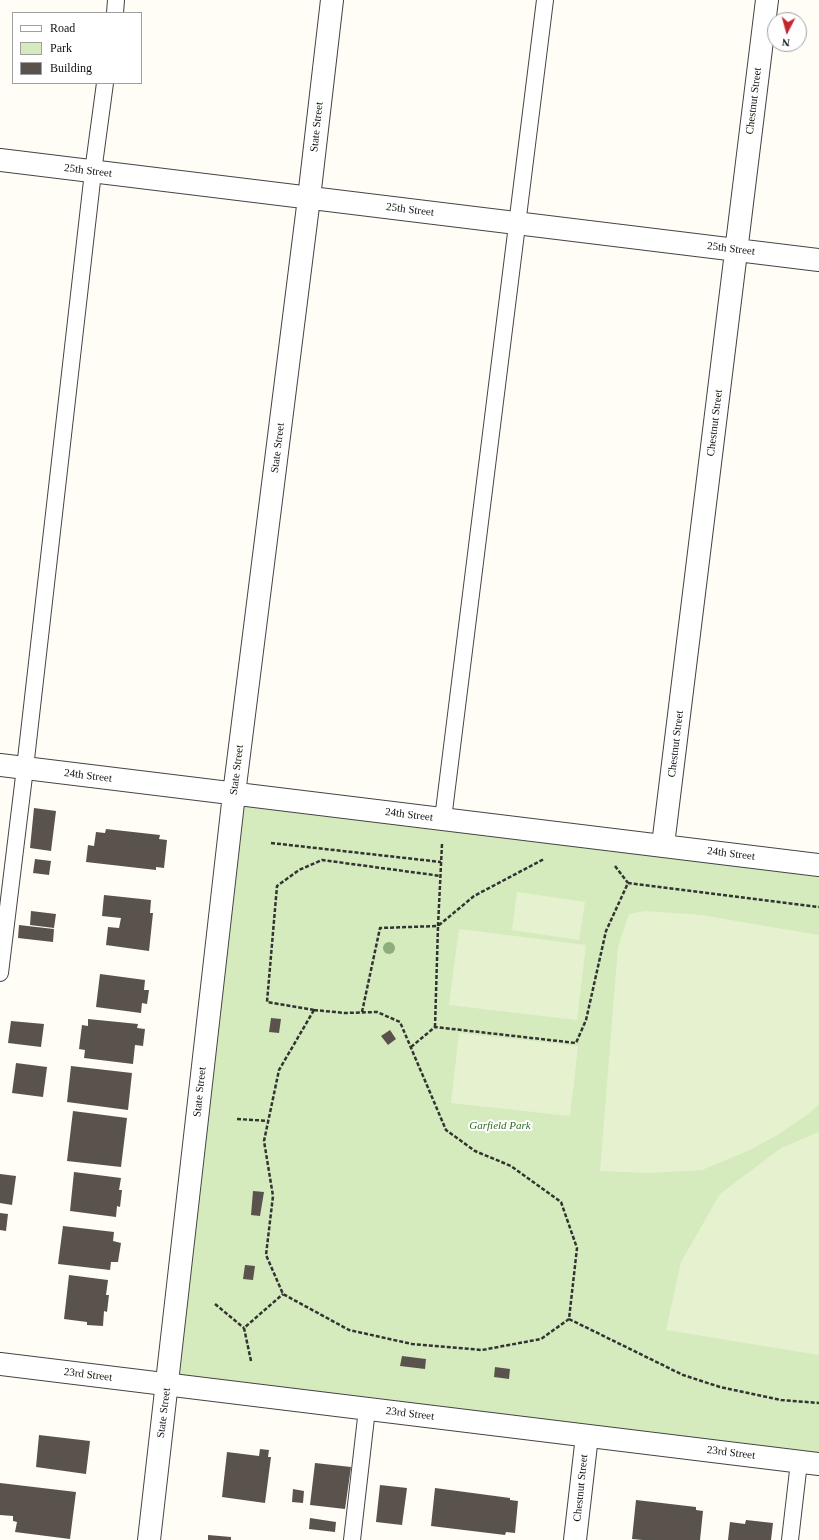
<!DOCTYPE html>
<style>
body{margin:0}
#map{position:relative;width:819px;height:1540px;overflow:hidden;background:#fffdf5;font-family:Georgia,serif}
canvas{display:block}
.legend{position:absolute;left:12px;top:12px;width:130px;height:72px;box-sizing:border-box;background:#fff;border:1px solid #a0a0a0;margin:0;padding:5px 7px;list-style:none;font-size:12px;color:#111}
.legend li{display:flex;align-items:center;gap:8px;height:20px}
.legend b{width:20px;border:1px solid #a0a0a0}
.north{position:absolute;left:767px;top:12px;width:40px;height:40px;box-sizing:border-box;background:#fff;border:1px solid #a0a0a0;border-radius:50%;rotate:186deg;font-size:11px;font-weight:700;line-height:16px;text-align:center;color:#111}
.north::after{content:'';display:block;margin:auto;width:14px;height:18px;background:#c4262e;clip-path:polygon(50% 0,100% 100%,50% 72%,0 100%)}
</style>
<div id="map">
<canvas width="819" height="1540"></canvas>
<ul class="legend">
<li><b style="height:5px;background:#fff"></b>Road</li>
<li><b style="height:11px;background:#d5ebbd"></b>Park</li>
<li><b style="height:11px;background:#5a524d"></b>Building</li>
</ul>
<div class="north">N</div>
</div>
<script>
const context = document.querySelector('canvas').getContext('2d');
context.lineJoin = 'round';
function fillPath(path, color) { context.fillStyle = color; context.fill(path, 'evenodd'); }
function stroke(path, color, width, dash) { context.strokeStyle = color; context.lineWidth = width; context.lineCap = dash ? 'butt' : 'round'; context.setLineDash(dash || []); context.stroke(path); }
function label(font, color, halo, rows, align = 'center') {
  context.font = font + ' Georgia,serif'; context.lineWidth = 4; context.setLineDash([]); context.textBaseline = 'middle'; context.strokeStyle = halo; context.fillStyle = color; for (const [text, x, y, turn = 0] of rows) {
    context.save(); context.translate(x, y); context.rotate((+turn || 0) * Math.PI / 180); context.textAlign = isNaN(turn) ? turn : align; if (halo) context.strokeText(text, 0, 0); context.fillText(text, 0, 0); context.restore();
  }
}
fillPath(new Path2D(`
 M234,794L819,865V1464L167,1385Z`), '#d5ebbd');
fillPath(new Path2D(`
 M517,892L585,902L579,940L512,930Z
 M645,911L701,915L819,935V1104L811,1112L779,1134L748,1151L702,1170L648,1173L600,1171L618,947L629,914Z
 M459,929L586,945L577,1020L449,1005Z
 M459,1033L578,1046L570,1116L451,1103Z
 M819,1132V1355L666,1330L681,1262L720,1194L781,1148Z`), '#e6f2cf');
fillPath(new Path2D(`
 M34,808L56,811L51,851L30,848Z
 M106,829L160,835L159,839L167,840L164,868L156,867V870L86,862L88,845L94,846L96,832L105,833Z
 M35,859L51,861L49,875L33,873Z
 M104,895L151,900L150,913H153L149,951L106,945L108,927L119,928L121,918L102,916Z
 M31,911L56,914L54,928L30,925Z
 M19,925L54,929L53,942L18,938Z
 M100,974L145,980L144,990H149L147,1004L142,1003L141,1013L96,1007Z
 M271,1018L281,1019L279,1033L269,1032Z
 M88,1019L138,1024L137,1028L145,1029L143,1046L135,1045L133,1064L84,1058L85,1050L79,1049L82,1025L88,1026Z
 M11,1021L44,1024L41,1047L8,1043Z
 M390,1030L396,1039L388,1045L381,1036Z
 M16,1063L47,1067L43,1097L12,1093Z
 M71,1066L132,1073L128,1110L67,1102Z
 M73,1111L127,1118L121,1167L67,1161Z
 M74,1172L121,1178L119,1190H122L120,1207L117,1206L116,1217L70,1211Z
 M0,1174L16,1176L12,1205L0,1203Z
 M253,1191L264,1192L260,1216L251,1215Z
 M0,1213L8,1214L6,1231L0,1230Z
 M63,1226L114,1232L113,1241L121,1243L118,1262H111L110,1270L58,1264Z
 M245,1265L255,1266L253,1280L243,1279Z
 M69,1275L108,1280L106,1295H109L107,1312L104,1311L103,1326L87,1325V1322L64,1319Z
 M402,1356L426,1359L425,1369L400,1366Z
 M495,1367L510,1369L509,1379L494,1377Z
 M39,1435L90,1441L86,1474L36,1467Z
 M260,1449L269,1450L268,1457H271L265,1503L222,1497L227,1452L259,1456Z
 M315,1463L351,1467L345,1509L310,1505Z
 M0,1483L76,1492L70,1539L15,1532L17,1522L13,1521V1516L0,1515Z
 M380,1485L407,1488L402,1525L376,1522Z
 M435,1488L510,1498V1500L518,1501L515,1533L506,1532L505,1535L431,1526Z
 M293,1489L304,1491L303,1503L292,1502Z
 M636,1500L696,1507V1510L703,1511L700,1540H643L632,1539Z
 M310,1518L336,1522L335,1532L309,1529Z
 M746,1520L773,1523L771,1540H728L730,1522L745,1524Z
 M208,1535L231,1537V1540H208Z`), '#5a524d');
const service = new Path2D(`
 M115,13L116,0
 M443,819L545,0
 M0,973L25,768L93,172L105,83
 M352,1540L367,1409
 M790,1540L799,1462`);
const minor = new Path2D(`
 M0,160L819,260
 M0,765L819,865
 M663,845L767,0
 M149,1540L234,794L309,198L332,0
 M575,1540L587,1436`);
const tertiary = new Path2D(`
 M0,1364L819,1464`);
stroke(service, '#444', 18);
stroke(minor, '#444', 24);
stroke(tertiary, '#444', 24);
stroke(new Path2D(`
 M271,843L441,862
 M615,866L628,883
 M314,1010L345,1013L377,1012L400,1022L446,1130L475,1151L511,1166L561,1202L577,1248L569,1319L541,1339L482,1350L412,1344L349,1330L283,1294L266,1255L273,1196L264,1141L279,1070Z
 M314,1010L267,1002L277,886L299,870L322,860L441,876
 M362,1012L380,928L438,926L442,844
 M435,1027L438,926L474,896L544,859
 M411,1047L435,1027L576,1043L586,1020L606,931L628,883L819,907
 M237,1119L269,1121
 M215,1304L244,1328
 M569,1319L683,1375L720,1387L781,1400L819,1403
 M251,1361L244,1328L283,1294`), '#333', 2.5, [4, 2]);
stroke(service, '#fff', 16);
stroke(minor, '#fff', 22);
stroke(tertiary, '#fff', 22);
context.fillStyle = '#8dad7f';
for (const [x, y] of [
 [389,948]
]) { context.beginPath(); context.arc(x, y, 6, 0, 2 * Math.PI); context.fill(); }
label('11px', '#111', '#fff', [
 ["Chestnut Street",754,101,-83],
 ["State Street",317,127,-84],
 ["25th Street",88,171,7],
 ["25th Street",410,210,7],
 ["25th Street",731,249,7],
 ["Chestnut Street",715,423,-83],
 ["State Street",278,448,-83],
 ["Chestnut Street",676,744,-83],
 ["State Street",237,770,-83],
 ["24th Street",88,776,7],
 ["24th Street",409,815,7],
 ["24th Street",731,854,7],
 ["State Street",200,1092,-84],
 ["23rd Street",88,1375,7],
 ["State Street",164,1413,-83],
 ["23rd Street",410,1414,7],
 ["23rd Street",731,1453,7],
 ["Chestnut Street",581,1488,-84]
]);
label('italic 11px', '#2f6b1f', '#fff', [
 ["Garfield Park",500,1126]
]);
</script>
